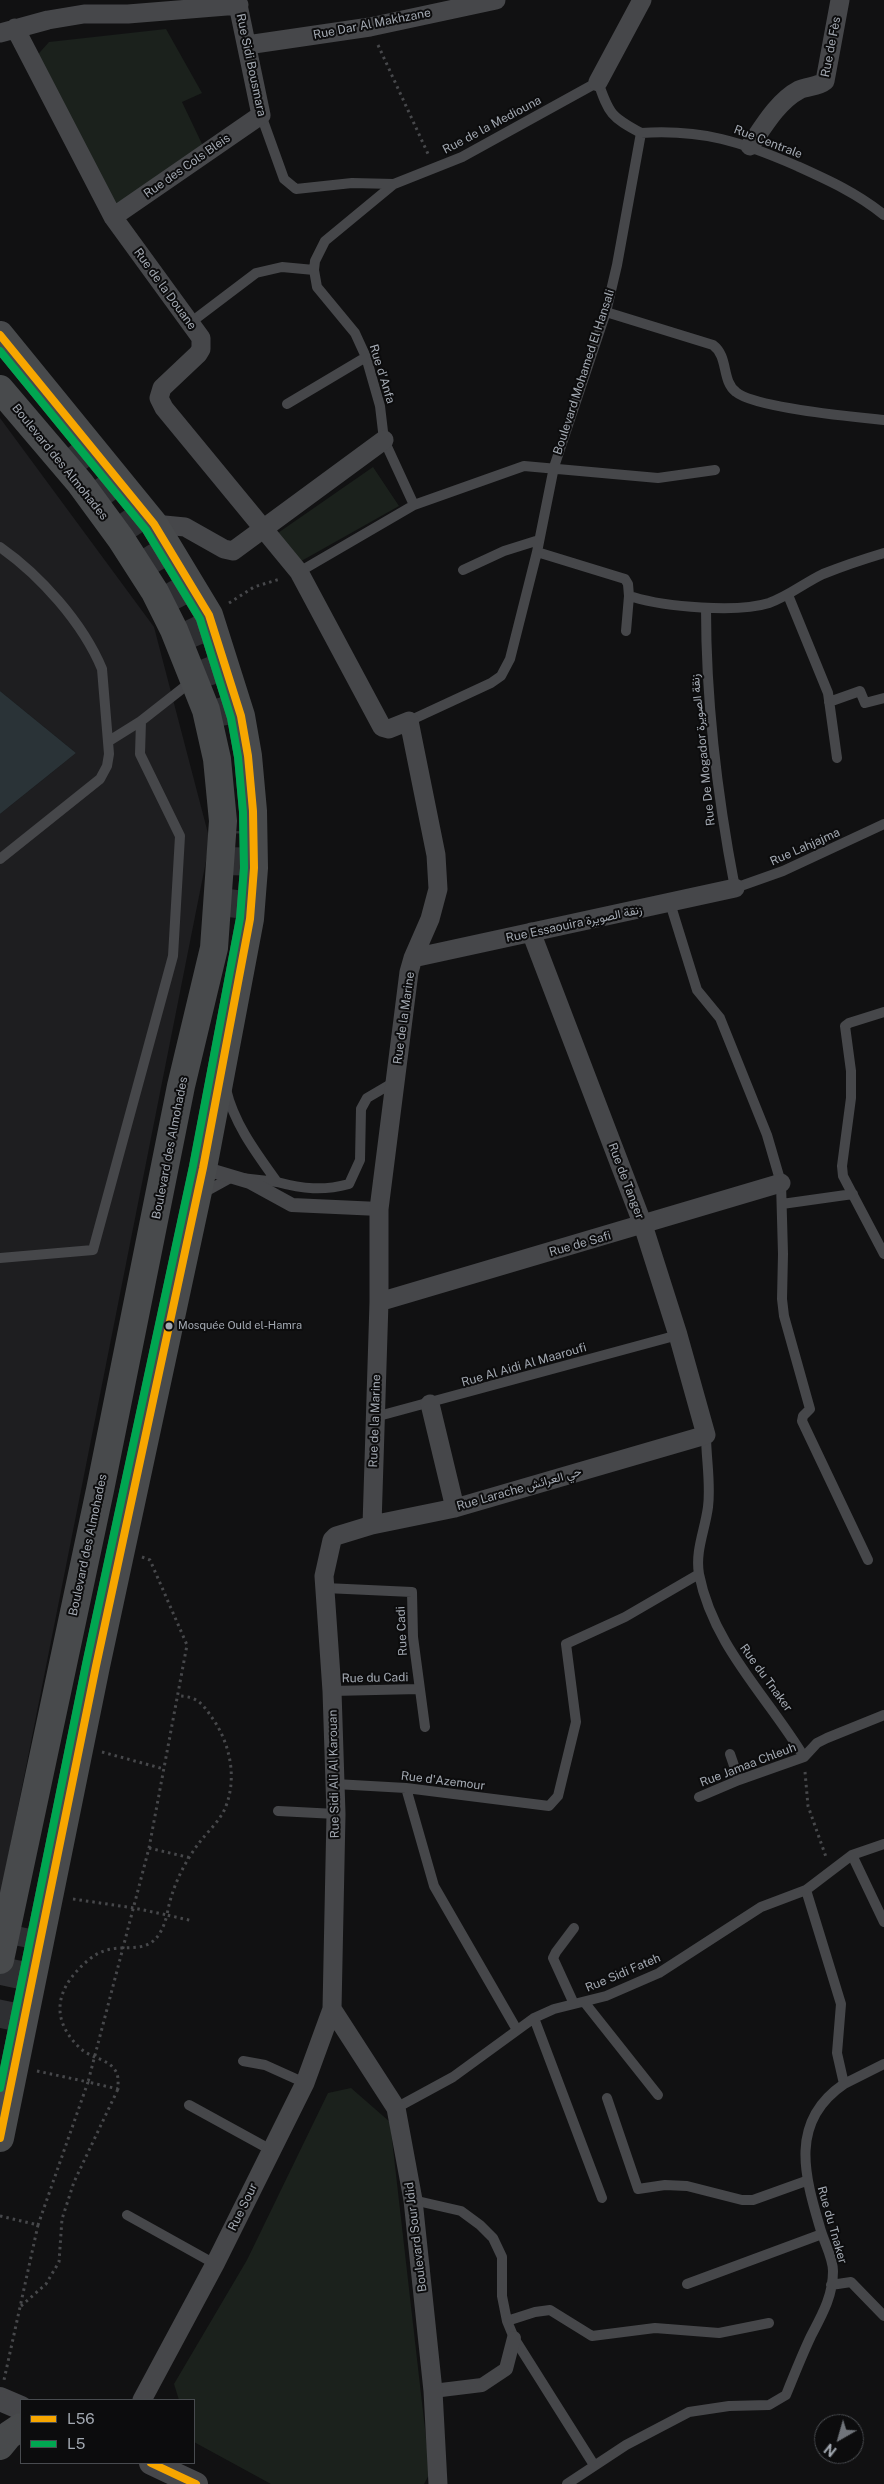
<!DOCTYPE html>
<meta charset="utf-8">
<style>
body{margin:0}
#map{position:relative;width:884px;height:2484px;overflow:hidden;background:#111112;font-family:"Public Sans",sans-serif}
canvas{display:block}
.legend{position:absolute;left:20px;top:2399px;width:175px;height:65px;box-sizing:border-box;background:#0c0c0d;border:1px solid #484b4f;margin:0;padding:6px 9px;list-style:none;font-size:15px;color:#a3a9b2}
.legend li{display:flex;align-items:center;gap:10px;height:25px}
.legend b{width:25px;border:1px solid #484b4f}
.north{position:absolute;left:814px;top:2414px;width:50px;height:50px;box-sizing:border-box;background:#0c0c0d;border:1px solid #484b4f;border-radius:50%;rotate:218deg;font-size:14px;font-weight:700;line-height:20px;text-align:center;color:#a3a9b2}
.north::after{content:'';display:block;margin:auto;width:18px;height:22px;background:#70747a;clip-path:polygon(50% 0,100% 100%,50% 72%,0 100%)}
</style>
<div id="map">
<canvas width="884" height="2484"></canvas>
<ul class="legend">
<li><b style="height:6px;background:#f7a600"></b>L56</li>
<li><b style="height:6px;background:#00a651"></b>L5</li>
</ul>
<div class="north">N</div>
</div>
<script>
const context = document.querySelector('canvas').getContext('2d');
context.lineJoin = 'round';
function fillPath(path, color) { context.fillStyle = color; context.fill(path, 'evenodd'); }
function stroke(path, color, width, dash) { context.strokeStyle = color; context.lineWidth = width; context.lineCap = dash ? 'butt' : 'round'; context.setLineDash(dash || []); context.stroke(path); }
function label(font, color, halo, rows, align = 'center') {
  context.font = font + ' "Public Sans",Vazirmatn,sans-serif'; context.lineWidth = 4; context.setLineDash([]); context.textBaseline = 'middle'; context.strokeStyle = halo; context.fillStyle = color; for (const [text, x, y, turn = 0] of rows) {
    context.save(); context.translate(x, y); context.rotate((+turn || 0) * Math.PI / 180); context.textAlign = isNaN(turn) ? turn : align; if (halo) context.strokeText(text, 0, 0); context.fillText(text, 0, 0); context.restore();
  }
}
fillPath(new Path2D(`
 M0,418L154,627L210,841L0,1898V814L76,753L0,691Z`), '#1e1e20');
fillPath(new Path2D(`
 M166,29L202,93L182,102L203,146L113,217L33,60L49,42Z
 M373,467L399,506L296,564L275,535Z
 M351,2088L390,2122L430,2473L424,2484H271L194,2442V2400H179L174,2384L247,2260L328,2093Z`), '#1b211c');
fillPath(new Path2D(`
 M0,691L76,753L0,814Z`), '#2a3337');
stroke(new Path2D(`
 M73,444C135,526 207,627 224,731
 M228,917L233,876L234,831
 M0,2028L21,1927`), '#2e2f32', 28, [28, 14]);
stroke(new Path2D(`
 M378,45L429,156
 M229,603L254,587L280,579
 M142,1557L150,1560L187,1645L149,1848L88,2082L118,2089C118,2082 119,2076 115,2070C108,2059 90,2058 80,2048C46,2016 59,1983 91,1958C122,1934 153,1968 167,1915L193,1921
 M102,1752L164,1769
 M805,1772L808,1806L826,1857
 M149,1848L191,1858
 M73,1899L134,1908L167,1915C171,1890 183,1864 199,1843C208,1831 221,1820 226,1806C237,1777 230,1744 213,1719C202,1703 197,1696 177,1696
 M37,2071L88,2082L38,2225
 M0,2216L38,2225L4,2380
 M21,2306L46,2284L59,2262L62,2219L74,2182L118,2089`), '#47484b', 3, [2.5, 4]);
stroke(new Path2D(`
 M261,115L284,179L296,189L352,183L394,184L462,157L598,82C609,114 611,117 641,133
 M641,133C703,129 742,142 797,166C828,180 857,193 884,215
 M314,270L317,287L355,333L366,357L380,406L384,440L414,505
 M606,312L713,345C729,357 721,380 736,392C755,408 855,417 884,420
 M190,323L256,273L282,267L314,270L315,261L325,241L394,184
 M287,404L366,357
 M0,547C40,575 83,623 102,669L109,754L107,766L100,779L0,859
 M537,552L625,579L628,584L629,596L633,597C665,607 738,613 769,603C789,596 804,583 823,574C843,566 864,559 884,553
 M463,570L504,551L539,540
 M299,572L414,505L524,466L658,478L715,470
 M788,595L828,693L837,758
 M706,608C706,702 717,795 735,888L783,871L884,824
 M626,631L629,596
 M829,702L860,691L865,703L884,698
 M409,721L491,683L501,676L510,659L537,552L554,467L606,312L617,265L641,133
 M109,741L141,721
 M670,903L697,990L720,1018L767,1135L781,1183L783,1254L782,1299L784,1316L810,1409L803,1416L802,1421L868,1560
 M884,1012L849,1023L845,1026L851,1071V1098L842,1166L843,1176L884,1254
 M277,1182C303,1189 323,1191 349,1184L360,1160L361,1109L367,1098L396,1081
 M203,1193L232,1177L277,1182C257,1154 234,1124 226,1089
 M782,1204L853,1194
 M0,1258L93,1250L173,956L180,836L140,754L141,721L192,681
 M375,1417L678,1335
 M706,1435C706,1458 711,1484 708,1507C705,1530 695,1551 699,1574C713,1646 768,1697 804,1757
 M325,1588L412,1592L413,1637L425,1727
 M332,1691L419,1689
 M730,1754L739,1780
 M335,1784L406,1788L549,1806L558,1796L576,1722L566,1644L625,1617L699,1574
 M406,1788L434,1886L517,2030
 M699,1797L739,1780L804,1757L817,1743L827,1738L884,1715
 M278,1811L336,1814
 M852,1855L884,1922
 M585,2003L658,2095
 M574,2004L553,1958L556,1952L574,1928
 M534,2018L602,2198
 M243,2061L265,2065L305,2083
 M844,2084L884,2064
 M607,2098L638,2189L665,2185L687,2186L742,2200H753L806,2181
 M189,2105L271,2150
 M396,2108L453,2077L534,2018L554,2009L606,1996L659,1973L761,1907L806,1890L852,1855L884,1844
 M413,2200L461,2211L480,2225L493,2238L502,2257V2296L507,2321L514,2338L594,2465
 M127,2215L215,2264
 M687,2284L822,2234
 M831,2285L851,2282L884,2316
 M507,2321L535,2312L550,2310L592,2336L655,2328L719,2333L769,2323
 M567,2484L626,2445L689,2412L729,2406L769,2405L786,2395C794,2375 802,2355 811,2336C822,2315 833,2296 833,2271C833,2258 825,2244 821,2231C805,2177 788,2122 844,2084L837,2053L841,2004L806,1890`), '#46474a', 10);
stroke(new Path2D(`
 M203,1168L250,1182L292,1205L379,1209
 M433,2391L482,2385L506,2369L514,2338`), '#46474a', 14);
stroke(new Path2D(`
 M15,28L113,217L201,338V349L198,354L162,388L159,398L164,408L299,572L382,727L389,729L409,721L436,855L438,889L430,919L413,958L409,972L379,1209V1302L372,1525
 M0,33L48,20L84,14H128L239,5
 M247,45L370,27L496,0
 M598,82L642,0
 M750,146C763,127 778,101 799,90C807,86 818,87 825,81L840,0
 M113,217L261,115L237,0
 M154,524L185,527L224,549L233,551L384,440
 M413,958L735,888
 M379,1302L781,1183
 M430,1404L455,1508
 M332,2009L396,2108L413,2200L433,2391L438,2484
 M142,2400L215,2264L305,2083L332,2009L336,1814L332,1691L324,1576L332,1540L336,1536L372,1525L455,1508L706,1435L678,1335L643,1225L531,932`), '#46474a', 19);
stroke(new Path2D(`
 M0,2399L21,2408
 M151,2463L196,2484`), '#46474a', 24);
stroke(new Path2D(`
 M0,335L154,524L209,615L241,716L248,756L253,811L254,868L250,919L203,1168L96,1666L0,2138
 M0,389L80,483L121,539L155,592L174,630L206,710L217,759L223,821L214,948L181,1086L100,1490L0,1960
 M0,2446L9,2435L21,2427`), '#484a4c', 28);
stroke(new Path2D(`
 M0,335L154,524L209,615L241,716L248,756L253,811L254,868L250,919L203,1168L96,1666L0,2138
 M151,2463L196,2484`), '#f7a600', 8);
stroke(new Path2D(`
 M0,351L146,530L200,619L231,718L238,757L243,812L244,868L240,918L193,1166L86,1664L0,2088`), '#00a651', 8);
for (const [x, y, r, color] of [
 [169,1326,4.5,"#a3a9b2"]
]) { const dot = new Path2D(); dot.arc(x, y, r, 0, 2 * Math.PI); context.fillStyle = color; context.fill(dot); stroke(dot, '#0c0c0d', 2); }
label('11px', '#a3a9b2', '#0c0c0d', [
 ["Mosquée Ould el-Hamra",178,1326]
], 'left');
label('12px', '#a3a9b2', '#0c0c0d', [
 ["Rue Dar Al Makhzane",372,24,-11],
 ["Rue de Fès",831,47,-79],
 ["Rue Sidi Bousmara",251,65,78],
 ["Rue de la Mediouna",492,125,-28],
 ["Rue Centrale",768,142,21],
 ["Rue des Cols Bleis",187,166,-35],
 ["Rue de la Douane",165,289,54],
 ["Boulevard Mohamed El Hansali",584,372,-72],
 ["Rue d'Anfa",382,374,73],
 ["Boulevard des Almohades",60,462,51],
 ["Rue De Mogador زنقة الصويرة",703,750,-96],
 ["Rue Lahjajma",805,847,-24],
 ["Rue Essaouira زنقة الصويرة",574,924,-12],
 ["Rue de la Marine",404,1018,-82],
 ["Boulevard des Almohades",170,1148,-79],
 ["Rue de Tanger",626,1181,69],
 ["Rue de Safi",580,1244,-16],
 ["Rue Al Aidi Al Maaroufi",524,1365,-16],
 ["Rue de la Marine",375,1421,-88],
 ["Rue Larache حي العرائش",519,1489,-16],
 ["Boulevard des Almohades",88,1545,-78],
 ["Rue Cadi",402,1631,-93],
 ["Rue du Cadi",375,1678,-1],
 ["Rue du Tnaker",766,1678,54],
 ["Rue Jamaa Chleuh",748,1765,-21],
 ["Rue Sidi Ali Al Karouan",334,1774,-91],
 ["Rue d'Azemour",443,1781,7],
 ["Rue Sidi Fateh",623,1973,-23],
 ["Rue Sour",243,2207,-64],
 ["Rue du Tnaker",832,2225,74],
 ["Boulevard Sour Jdid",416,2237,-97]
]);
</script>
